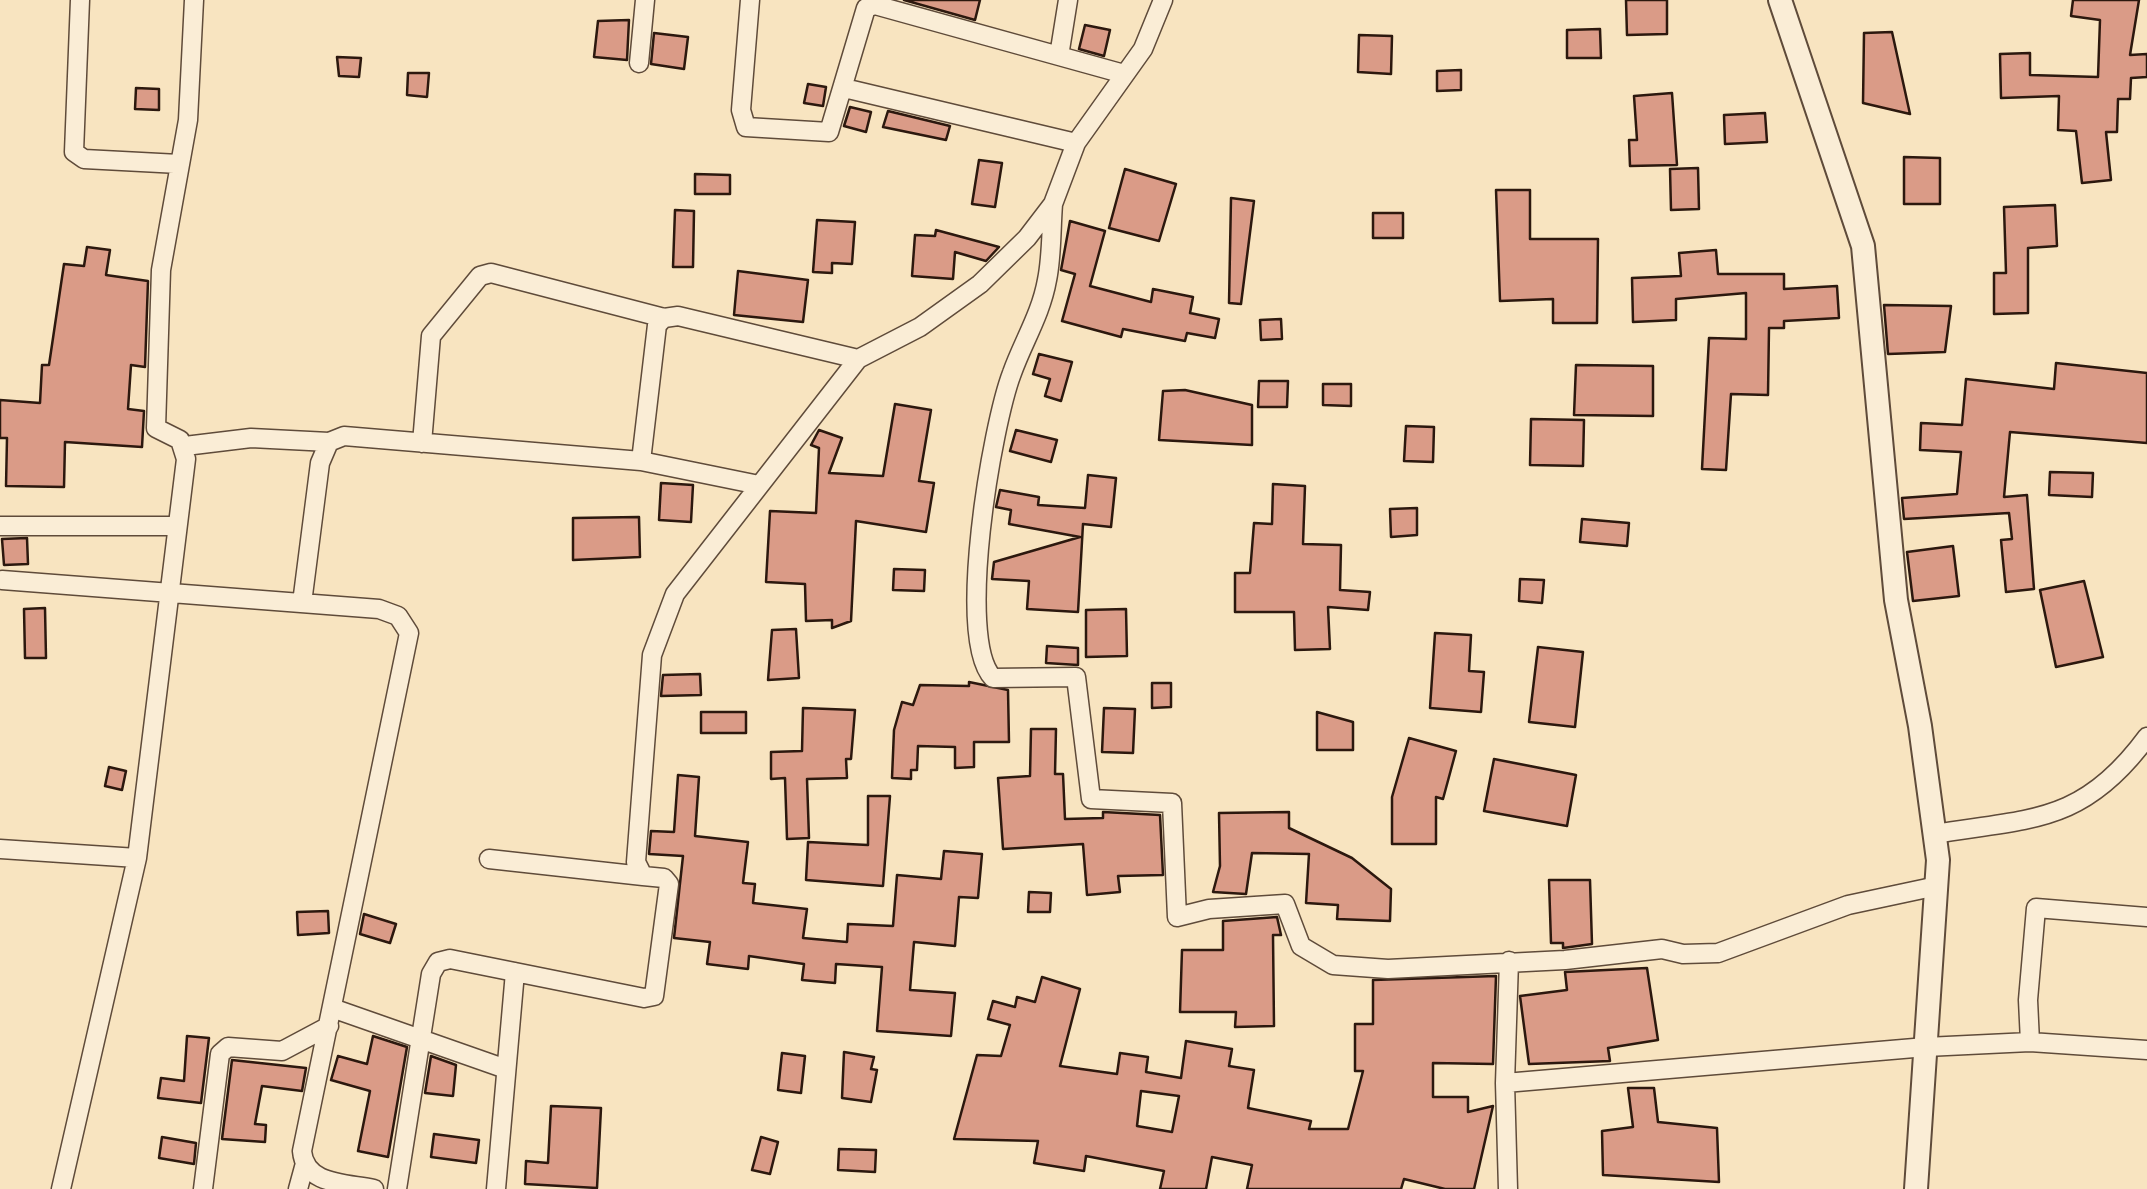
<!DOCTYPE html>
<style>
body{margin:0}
canvas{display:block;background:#f8e4c0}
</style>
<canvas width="2147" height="1189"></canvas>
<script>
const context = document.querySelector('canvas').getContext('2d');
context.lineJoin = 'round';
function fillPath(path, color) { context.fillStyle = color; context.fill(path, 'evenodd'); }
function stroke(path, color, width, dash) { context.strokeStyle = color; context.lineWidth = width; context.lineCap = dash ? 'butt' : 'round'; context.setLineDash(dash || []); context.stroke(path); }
const building = new Path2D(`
 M904,0H980L975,20Z
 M1626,0H1667V34L1627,35Z
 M2073,0H2139L2130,55L2147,54V77L2131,78L2130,99H2118L2117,132H2106L2111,180L2082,183L2076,131L2058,130L2059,96L2001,98L2000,54L2030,53V75L2098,77L2100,20L2071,16Z
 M629,20L627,60L594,57L598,21Z
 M1085,25L1110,30L1104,56L1079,49Z
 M1600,29L1601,58H1567V30Z
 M1892,32L1910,114L1863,103L1864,33Z
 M654,33L688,37L684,69L651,64Z
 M1359,35L1392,36L1391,74L1358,72Z
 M337,57L361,58L359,77L339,76Z
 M1461,70V90L1437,91V71Z
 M408,73H429L427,97L407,95Z
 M808,84L826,87L823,106L804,103Z
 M136,88L159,89V110L135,109Z
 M1672,93L1677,165L1630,166L1629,140H1637L1634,96Z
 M850,107L871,112L866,132L844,126Z
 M888,111L950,126L946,140L883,127Z
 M1765,113L1767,142L1725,144L1724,115Z
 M1904,157L1940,158V204H1904Z
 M979,160L1002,163L995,207L972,204Z
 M1698,168L1699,209L1671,210L1670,169Z
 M1125,169L1176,184L1159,241L1109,228Z
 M695,174L730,175V194H695Z
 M1496,190H1530V239H1598L1597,323H1553V299L1500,301Z
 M1231,198L1254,201L1241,304L1229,303Z
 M2055,205L2057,246L2028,248V313L1994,314V273H2006L2004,207Z
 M675,210L694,211L693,267H673Z
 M1373,213H1403V238H1373Z
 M817,220L855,222L852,264L832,263V273L813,272Z
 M1070,221L1105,231L1090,286L1151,302L1153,289L1193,297L1190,313L1219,319L1215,338L1187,333L1185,341L1123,329L1121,337L1062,321L1075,274L1061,270Z
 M936,230L999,247L986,261L955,252L953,279L912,276L915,235L935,236Z
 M87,247L110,250L106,275L148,281L145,367L131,365L128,409L144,411L142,447L65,442L64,487L6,486L7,438H0V400L40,403L42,365H49L64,264L84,266Z
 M1716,250L1718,274H1784V289L1837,286L1839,318L1784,321V328H1769L1768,395L1731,394L1726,470L1702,469L1709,338L1746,339V293L1676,299V320L1633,322L1632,278L1681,276L1679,253Z
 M738,271L808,280L803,322L734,315Z
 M1884,305L1951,306L1945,352L1888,354Z
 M1281,319L1282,339L1261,340L1260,320Z
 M1039,354L1072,362L1061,401L1045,396L1050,379L1033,374Z
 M2056,363L2147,373V443L2010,432L2004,497L2027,495L2034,589L2006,592L2001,540L2012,539L2009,513L1904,519L1902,498L1957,494L1961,452L1920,450L1921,423L1962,425L1966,379L2054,389Z
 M1576,365L1653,366V416L1574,415Z
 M1259,381H1288L1287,407H1258Z
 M1323,384H1351V406L1323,405Z
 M1185,390L1252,405V445L1159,440L1163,391Z
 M895,404L931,410L919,481L934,483L926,532L856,521L851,621L832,628V620L806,621L805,584L766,582L770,511L816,513L819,448L811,445L819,430L842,438L829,473L883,476Z
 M1531,419L1584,420L1583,466L1530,465Z
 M1406,426L1434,427L1433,462L1404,461Z
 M1016,430L1057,440L1051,462L1010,451Z
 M2050,472L2093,473L2092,497L2049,495Z
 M1088,475L1116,478L1111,527L1083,524L1078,612L1027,609L1029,581L992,579L994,562L1080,537L1009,524L1011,510L996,507L1000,490L1039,497L1038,505L1085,508Z
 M661,483L693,485L691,522L659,520Z
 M1273,484L1305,486L1303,544L1341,545L1340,590L1370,592L1368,610L1328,607L1330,649L1295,650L1294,612H1235V573H1250L1254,523L1272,524Z
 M1417,508V535L1391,537L1390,509Z
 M639,517L640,557L573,560V518Z
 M1582,519L1629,523L1627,546L1580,542Z
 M27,538L28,564L4,565L2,539Z
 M1953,546L1959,596L1913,601L1907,552Z
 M894,569L925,570L924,591L893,590Z
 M1520,579L1544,580L1542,603L1519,601Z
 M2084,581L2103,657L2056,667L2040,590Z
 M45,608L46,658H25L24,609Z
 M1126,609L1127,656L1086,657V610Z
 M796,629L799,678L768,680L772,630Z
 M1435,633L1471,635L1469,671L1484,672L1481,712L1430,708Z
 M1047,646L1078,648V665L1046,663Z
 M1538,647L1583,652L1575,727L1529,722Z
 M700,674L701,695L661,696L663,675Z
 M969,682L1008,690L1009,742H974V767L955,768V747L918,746L917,770H911V779L892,778L894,730L902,702L913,705L920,685L969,686Z
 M1152,683H1171V707L1152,708Z
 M803,708L855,710L851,759H846L847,778L807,779L809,838L787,839L785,778L771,779V752L802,751Z
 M1104,708L1135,709L1133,753L1102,752Z
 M701,712H746V733H701Z
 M1317,712L1353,722V750H1317Z
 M1031,729H1056L1055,774H1063L1065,819L1103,818V812L1160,815L1163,875L1118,876L1120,892L1087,895L1083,844L1003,849L998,778L1030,776Z
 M1409,738L1456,751L1443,799L1436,797V844H1392V797Z
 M1494,759L1576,775L1567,826L1484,811Z
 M109,767L126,771L122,790L105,786Z
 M678,775L699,777L695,836L748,842L743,883L755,884L753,903L807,909L803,938L847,942L848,924L893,926L897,875L941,879L944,851L982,854L978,898L959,897L955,946L914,942L910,990L955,993L951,1036L877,1031L882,967L836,964L835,983L802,980L804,964L749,956L748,969L707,964L710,942L674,938L683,856L649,854L651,831L674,832Z
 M868,796H890L883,886L806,880L808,842L868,845Z
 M1289,812V828L1352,858L1391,889L1390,921L1337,919L1338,905L1306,903L1309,854L1252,853L1246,894L1213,892L1220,866L1219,813Z
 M1549,880H1590L1592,944L1563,948V943H1551Z
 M1029,892L1051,893L1050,912H1028Z
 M328,911L329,933L298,935L297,912Z
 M364,914L396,924L390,943L360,934Z
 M1277,917L1281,935H1273L1274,1026L1235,1027L1236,1012H1180L1182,950H1223V921Z
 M1647,968L1658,1040L1608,1048L1610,1061L1529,1064L1520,996L1567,990L1565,972Z
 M1496,976L1493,1064L1433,1063V1097H1468V1112L1493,1106L1474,1189H1445L1404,1179L1401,1189H1247L1252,1165L1212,1157L1206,1189H1160L1164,1171L1086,1156L1084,1171L1034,1163L1038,1141L954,1139L977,1055L1001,1056L1010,1025L988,1019L993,1001L1015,1007L1017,997L1035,1002L1042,977L1080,989L1060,1066L1117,1074L1120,1053L1148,1057L1146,1072L1181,1078L1186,1041L1232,1049L1229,1066L1254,1070L1248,1108L1311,1121L1309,1129H1348L1363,1071H1355V1024H1373V980ZM1141,1091L1179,1096L1172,1132L1137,1126Z
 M187,1036L209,1038L201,1103L158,1098L161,1078L184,1081Z
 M373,1036L407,1047L388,1157L358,1151L370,1091L331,1080L338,1056L367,1064Z
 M844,1052L874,1057L871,1069L877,1070L871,1102L842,1098Z
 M782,1053L805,1056L801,1093L778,1090Z
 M431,1056L456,1065L453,1096L425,1093Z
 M232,1060L306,1068L302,1091L262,1086L255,1124L266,1125L265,1142L222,1139Z
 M1628,1088H1654L1658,1122L1717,1128L1719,1182L1603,1175L1602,1131L1633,1127Z
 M551,1106L601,1108L597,1188L525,1184L526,1161L548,1163Z
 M434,1134L479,1140L476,1163L431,1157Z
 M162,1137L196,1143L194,1164L159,1158Z
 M761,1137L778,1142L770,1174L752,1170Z
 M839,1149L876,1150L875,1172L838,1170Z`);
fillPath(building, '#da9b87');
stroke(building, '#2c180e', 2.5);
const minor = new Path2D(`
 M80,0L74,152L84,159L179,164
 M750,0L741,110L746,127L829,132L866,8L875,5L1124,74
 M1059,56L1068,0
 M639,63L645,0
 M844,88L1076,143
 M1053,204C1051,229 1052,256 1047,280C1041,314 1023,342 1012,373C992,425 955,639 993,678L1076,677L1091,799L1172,803L1177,917L1209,909L1285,904L1301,946L1333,965L1388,969L1565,960L1662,949L1683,954L1718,953L1848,905L1937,886
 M422,443L431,336L480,276L491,273L664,318
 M185,446L251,438L329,442
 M641,461L657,325L664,318L678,316L858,359
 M0,526H176
 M2,580L379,609L398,616L409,633L302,1151C305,1185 345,1183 374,1189
 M302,603L320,463L329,442L344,436L641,461L759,485
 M1934,834C2032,818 2083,824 2147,737
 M0,849L137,858
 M489,859L643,876
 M332,1008L506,1069
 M2030,1042L2028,1000L2036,908L2147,917
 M1505,1083L1926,1047L2030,1042L2147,1050
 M61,1189L137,858L186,459L180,440L156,428L161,270L188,120L194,0
 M203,1189L220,1054L228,1047L282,1051L329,1026
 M298,1189L304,1167
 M397,1189L431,974L438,962L450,959L644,998L654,996L669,884L664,878L643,876L636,862L652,655L675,594L858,359L920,327L980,284L1027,238L1053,204L1076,143L1143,49L1163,0
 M496,1189L515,972
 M1508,1189L1505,1083L1509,961`);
const tertiary = new Path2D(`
 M1780,0L1863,246L1896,600L1920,726L1938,860L1916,1189`);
stroke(minor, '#5f4b3a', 21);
stroke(tertiary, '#5f4b3a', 26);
stroke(minor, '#faedd6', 18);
stroke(tertiary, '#faedd6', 22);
</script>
